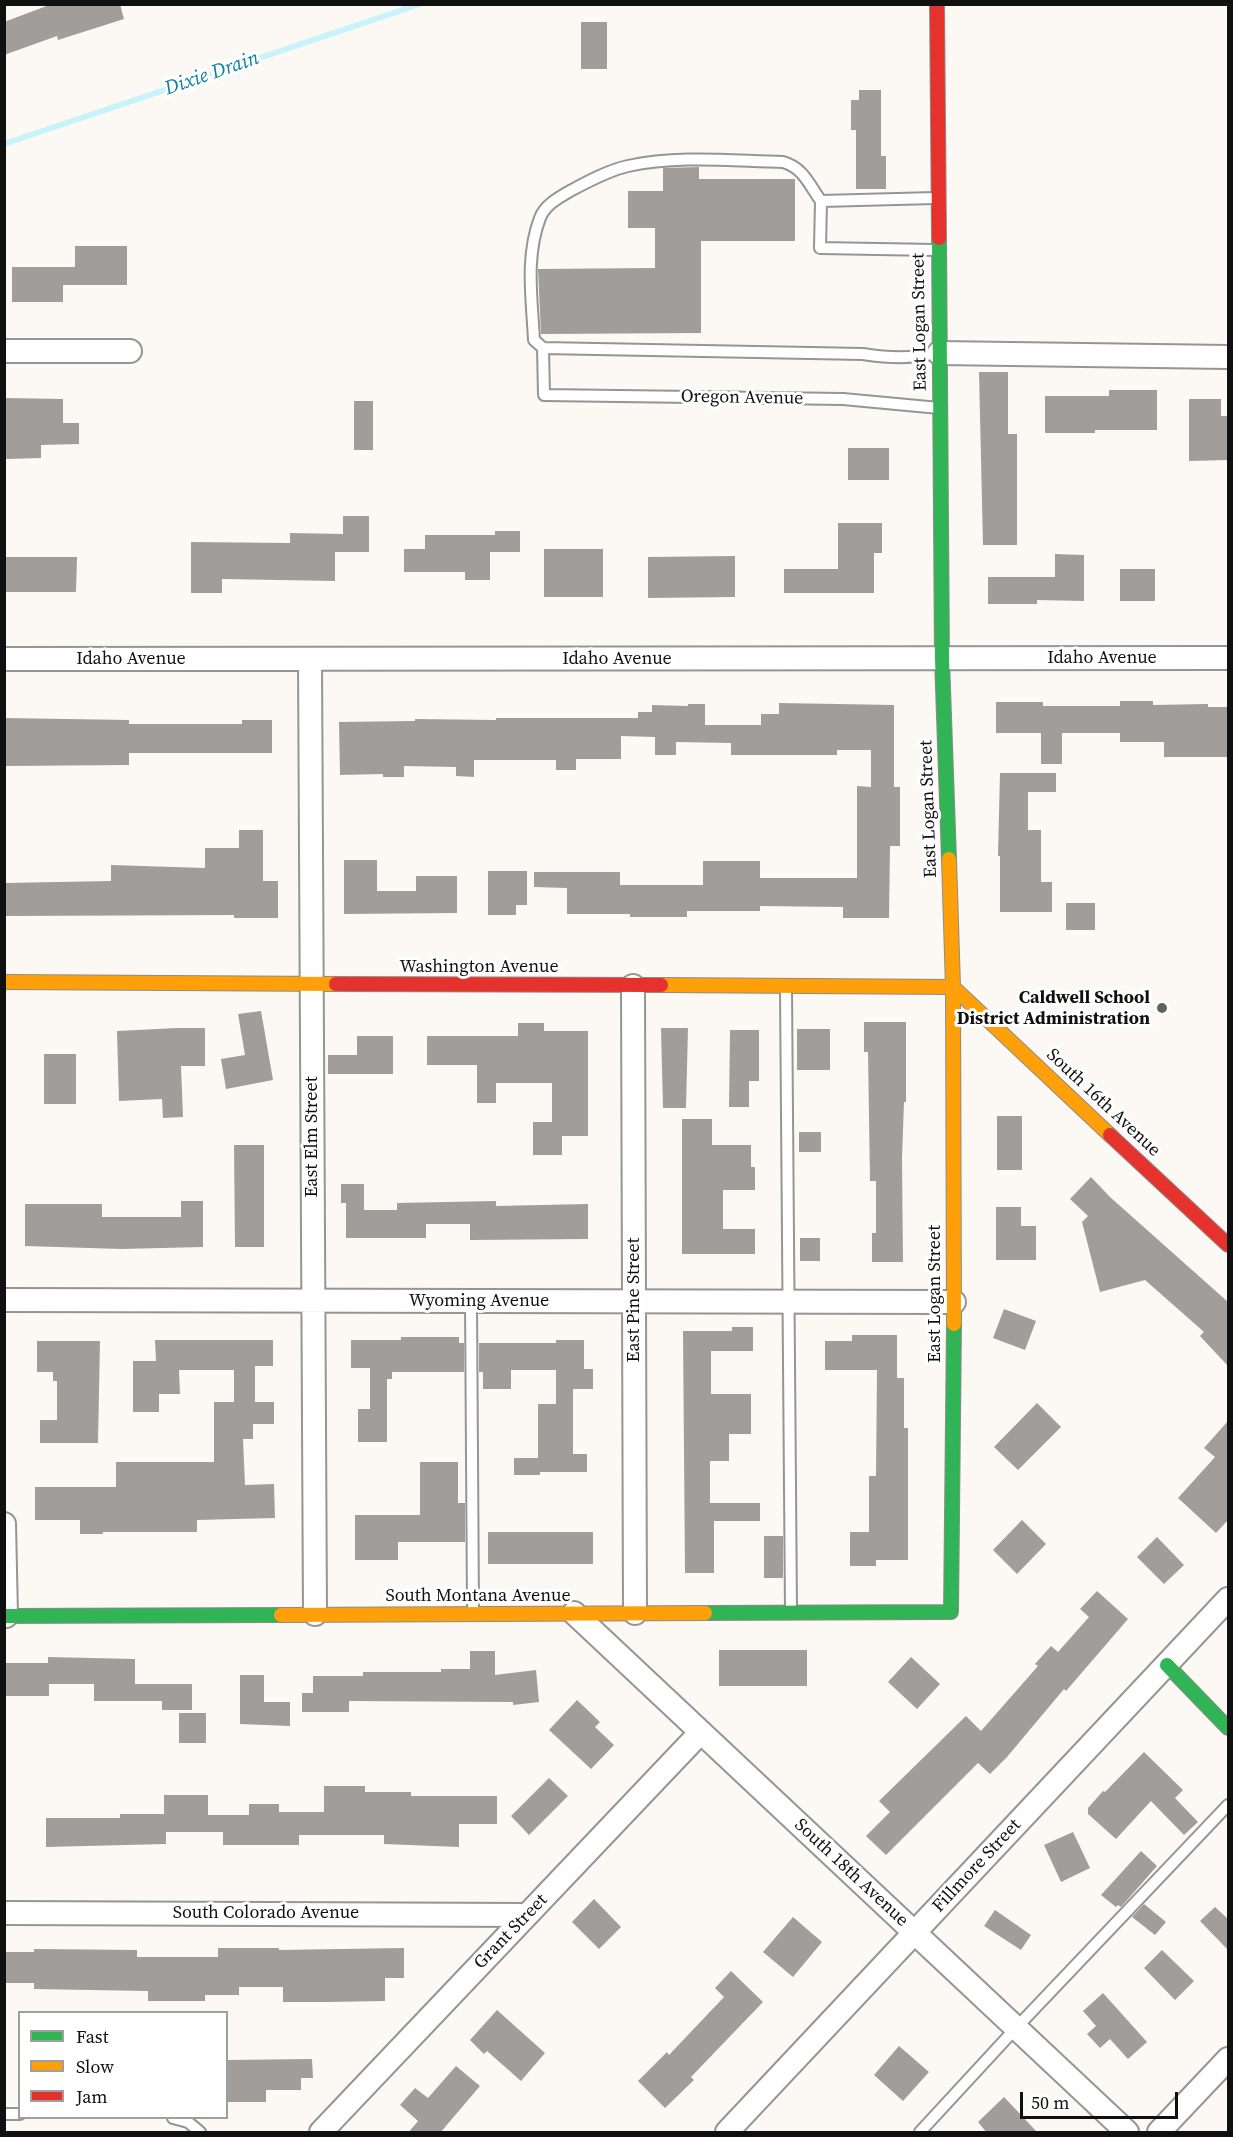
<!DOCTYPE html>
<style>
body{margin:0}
#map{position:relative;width:1233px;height:2137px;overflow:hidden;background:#fcf9f5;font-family:"Source Serif 4",serif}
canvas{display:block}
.frame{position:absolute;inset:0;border:6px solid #101010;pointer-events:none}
.legend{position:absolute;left:18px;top:2011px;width:210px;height:108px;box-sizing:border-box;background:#fff;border:2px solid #9f9f9f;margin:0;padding:8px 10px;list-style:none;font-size:18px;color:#101010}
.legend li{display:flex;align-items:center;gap:12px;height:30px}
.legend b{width:30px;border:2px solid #9f9f9f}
.scale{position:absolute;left:1020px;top:2092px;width:158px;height:27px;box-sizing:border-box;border:3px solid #101010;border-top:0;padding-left:8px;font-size:18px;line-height:21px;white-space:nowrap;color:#101010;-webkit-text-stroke:4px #fff;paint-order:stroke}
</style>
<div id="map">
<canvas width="1233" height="2137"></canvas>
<div class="frame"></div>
<ul class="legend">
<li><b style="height:8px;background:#30b455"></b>Fast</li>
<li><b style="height:8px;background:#ff9f0a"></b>Slow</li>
<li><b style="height:8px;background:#e5322d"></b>Jam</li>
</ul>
<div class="scale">50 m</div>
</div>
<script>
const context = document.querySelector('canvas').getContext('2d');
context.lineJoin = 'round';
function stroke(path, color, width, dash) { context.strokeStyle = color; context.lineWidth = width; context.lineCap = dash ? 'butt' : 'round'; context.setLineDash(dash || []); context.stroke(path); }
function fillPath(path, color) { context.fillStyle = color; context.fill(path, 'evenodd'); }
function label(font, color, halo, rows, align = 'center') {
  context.font = font + ' "Source Serif 4",serif'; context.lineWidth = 6; context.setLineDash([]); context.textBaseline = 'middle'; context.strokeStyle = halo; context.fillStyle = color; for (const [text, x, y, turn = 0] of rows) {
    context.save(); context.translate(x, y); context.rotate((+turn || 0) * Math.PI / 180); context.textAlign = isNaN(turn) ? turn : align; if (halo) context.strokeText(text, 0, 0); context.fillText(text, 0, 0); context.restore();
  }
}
stroke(new Path2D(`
 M4,144L420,4`), '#c8f3fa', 6);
fillPath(new Path2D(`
 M52,4H120L124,19L58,40L57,36L4,55V22Z
 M581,22H607V69H581Z
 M859,90H881V156H886V189H856V130H851V100H859Z
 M699,167V179H795V241H701V333L541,334L538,269L655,268V228H628V191H663V168Z
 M75,246H127V285H63V302H12V267H75Z
 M979,372H1008V434H1017V545H983Z
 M1109,390H1157V430H1095V433H1045V396H1109Z
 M5,398L63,399V423H79V444L41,445V458L6,459Z
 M1189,399H1221V416H1228V460L1189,461Z
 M354,401H373V450H354Z
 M848,448H889V480H848Z
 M343,516H369V552H335V581L222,579V593H191V542L290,543V533L343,534Z
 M838,523H882V553H874V593H784V569H838Z
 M495,531H520V552H490V580H465V572H404V549H425V535H495Z
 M544,549H603V597H544Z
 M1055,554L1084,555V601L1037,600V604H988V577H1055Z
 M735,556V597L648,598V557Z
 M4,557H77L76,592H4Z
 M1120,569H1155V601H1120Z
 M1120,701H1153V705L1208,704V707H1228V757H1164V742H1120V733H1062V764H1041V733H996V702H1043V706H1120Z
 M779,703L894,705V787H900V846H890L889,918H843V907L760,906V911H687V917H630V914H567V888L534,887V872H620V885H703V861H760V878H857V786L871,787V750H837V755H731V743L676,742V755H655V737L621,736V759H576V770H556V760H474V777L456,776V767L404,766V777H383V774L340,775L339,722L415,721V719L496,720V718H638V712H652V705L688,706V704H705V725H761V714H779Z
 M4,718L129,720V724H242V720H272V753H129V765L4,766Z
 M1000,773H1056V792H1028V830H1041V882H1052V912H1000V856H998Z
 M239,830H263V881H278V918H234V915L5,916V883L111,881V865L205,868V848H239Z
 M344,860H377V891H416V876H457V913L344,914Z
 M488,871H527V905H516V915H488Z
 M1066,903H1095V930H1066Z
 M261,1011L273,1080L226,1089L221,1059L245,1055L238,1014Z
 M864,1022H906V1102H904L902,1158L903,1262H872V1233H876V1181H870L868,1052H864Z
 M518,1023H544V1031H588V1136H562V1155H533V1122H552V1083H496V1103H477V1065H427V1036H518Z
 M177,1028H205V1066H181L183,1117L163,1118L162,1099L119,1101L117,1031Z
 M661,1028H688L686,1108H663Z
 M797,1029H830V1070H797Z
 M730,1030H759V1081H749V1107H729Z
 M357,1036H393V1074H328V1055H357Z
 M44,1054H76V1104H44Z
 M997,1116H1022V1170H997Z
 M682,1119H712V1145H751V1167H755V1190H723V1229H755V1254H682Z
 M799,1132H821V1152H799Z
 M234,1145H264V1247H235Z
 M1091,1177L1110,1197L1228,1302V1366L1200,1336L1204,1332L1145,1280L1100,1292L1082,1222L1088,1216L1070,1199Z
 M341,1184H364V1210H397V1203L496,1201V1206L588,1204V1239L470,1240V1224H426V1238H346V1203H341Z
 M181,1201H203V1247L121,1249L25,1246V1204H102V1217H181Z
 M996,1207H1021V1226H1036V1260H996Z
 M800,1238H820V1261H800Z
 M1004,1309L1036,1321L1025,1350L993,1338Z
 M732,1327H753V1351H711V1394H751V1434H729V1461H710V1503H760V1521H714V1573H685L683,1331H732Z
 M852,1335H897V1378H904V1428H908V1560H876V1566H850V1532H869V1476H876L877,1370H825V1341H852Z
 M401,1337H459V1343H464V1372H392V1379H387V1442H358V1409H370V1368H351V1340H401Z
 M155,1340H273V1366H255V1402H274V1424H253V1439H243L245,1485L274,1484L275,1518L197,1520V1532H103V1534H80V1520H35V1487H116V1462H214V1402H234V1370H179L180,1394H159V1412H133V1361H156Z
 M556,1340H584V1369H593V1389H573V1454H587V1472H540V1475H514V1458H538V1404H556V1370H511V1389H483V1372H479V1343H556Z
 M37,1341H100L98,1443H40V1420H57V1381H53V1372H37Z
 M1037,1403L1061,1427L1018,1470L994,1447Z
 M1228,1421V1520L1216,1533L1178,1498L1215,1457L1204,1448Z
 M420,1462H458V1503H465V1542H398V1560H355V1515H420Z
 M1022,1520L1046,1544L1017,1574L993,1550Z
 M488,1532H593V1564H488Z
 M764,1536H783V1578H764Z
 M1157,1537L1184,1565L1164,1584L1137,1557Z
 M1097,1591L1128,1619L1066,1691L1064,1689L1007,1757L990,1774L978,1763L886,1855L866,1836L890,1812L879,1801L966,1716L981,1731L1038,1666L1035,1664L1051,1646L1058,1652L1089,1617L1080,1609Z
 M719,1650H807V1686H719Z
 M470,1651H495V1675L536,1670L539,1702L513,1705V1702L349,1701V1712H302V1693H313V1676H363V1672H441V1669H470Z
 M48,1657L135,1659V1684H192V1710H162V1701H94V1684H49V1696H4V1663H48Z
 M911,1657L940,1684L917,1709L888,1682Z
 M240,1675H264V1702H290V1726L240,1724Z
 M577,1700L600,1722L595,1727L614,1745L591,1769L549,1730Z
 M179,1713H206V1743H179Z
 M1144,1752L1183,1790L1175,1798L1198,1822L1184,1835L1151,1801L1116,1839L1088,1814V1808L1103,1791L1105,1792Z
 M549,1778L568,1796L529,1835L511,1816Z
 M324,1786H365V1792H411V1796H497V1824H459V1847L384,1844V1835H299V1845H223V1832H166V1844L46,1847V1818H120V1814H164V1795H208V1815H249V1804H279V1812H324Z
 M1073,1832L1090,1868L1061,1882L1044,1845Z
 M1141,1851L1157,1866L1121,1907L1118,1905L1116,1907L1101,1895Z
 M594,1899L621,1927L599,1949L572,1922Z
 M1144,1904L1166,1922L1155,1935L1132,1917Z
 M1215,1907L1228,1919V1950L1200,1921Z
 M995,1910L1031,1935L1021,1950L984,1926Z
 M793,1917L822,1942L793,1977L763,1952Z
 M218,1948H279V1950L404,1948V1978H385V2001L328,2002H283V1987H239V1995H205V2001H148V1991L34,1989V1983H4V1952H34V1949L137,1950V1957H218Z
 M1162,1950L1194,1981L1175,2000L1144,1968Z
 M731,1971L763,2002L691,2077L694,2080L665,2108L638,2081L667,2052L669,2055L724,1997L715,1988Z
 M1103,1993L1147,2042L1128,2059L1110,2039L1100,2048L1087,2034L1096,2026L1083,2011Z
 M497,2010L545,2053L521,2081L487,2051L484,2054L470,2040Z
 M899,2046L929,2072L903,2101L874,2075Z
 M312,2059L313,2078H301V2090H266V2102H226V2060Z
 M456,2066L480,2086L440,2133H408L418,2121L400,2105L415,2088L428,2098Z
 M1004,2097L1038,2133H987L978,2122Z`), '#a09d9a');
const lane = new Path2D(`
 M821,201L820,248L935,250
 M543,348L534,340C532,299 525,257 540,218C545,205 558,198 570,191C587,182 609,170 628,166C678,155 732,161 783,162C804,168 809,185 821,201L935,198
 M936,353C910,359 889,358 863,354L543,348L544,395L843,399L939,408
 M786,990L791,1610
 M471,1301L473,1610
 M4,2114H20
 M173,2118L188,2122L200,2132
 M920,2132L1016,2028L1228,1805`);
const street = new Path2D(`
 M4,351H130
 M939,353L1228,357
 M4,659L1228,658
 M310,659L315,1614
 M633,986L635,1613
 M4,1300L954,1302
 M4,1524L6,1616
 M574,1613L1127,2132
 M4,1913L527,1915
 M321,2132L701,1732
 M727,2132L1228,1599
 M1159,2132L1228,2059`);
const fast = new Path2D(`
 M939,238L942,659L949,859
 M705,1613L951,1612L954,1324
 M4,1616L281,1615
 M1167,1665L1228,1728`);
const slow = new Path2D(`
 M949,859L953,987L954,1324
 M4,982L336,984
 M661,985L953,987L1110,1135
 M281,1615L705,1613`);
const jam = new Path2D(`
 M937,4L939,238
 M336,984L661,985
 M1110,1135L1228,1245`);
stroke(lane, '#969593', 14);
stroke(street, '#969593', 26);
stroke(fast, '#8d8c8a', 16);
stroke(slow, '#8d8c8a', 16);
stroke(jam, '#8d8c8a', 16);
stroke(lane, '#fffefe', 10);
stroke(street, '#fffefe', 22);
stroke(fast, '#30b455', 14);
stroke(slow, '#ff9f0a', 14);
stroke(jam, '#e5322d', 14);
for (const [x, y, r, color] of [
 [1162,1008,6,"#636260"]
]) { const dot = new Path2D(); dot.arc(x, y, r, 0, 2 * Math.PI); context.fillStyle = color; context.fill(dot); stroke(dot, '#fff', 2); }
label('18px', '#101010', '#fff', [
 ["East Logan Street",920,322,-91],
 ["Oregon Avenue",742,398,1],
 ["Idaho Avenue",1102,658],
 ["Idaho Avenue",131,659],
 ["Idaho Avenue",617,659],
 ["East Logan Street",929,809,-92],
 ["Washington Avenue",479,967],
 ["South 16th Avenue",1103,1103,43],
 ["East Elm Street",312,1137,-90],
 ["East Logan Street",935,1294,-90],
 ["East Pine Street",634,1300,-90],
 ["Wyoming Avenue",479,1301],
 ["South Montana Avenue",478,1596],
 ["Fillmore Street",977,1866,-47],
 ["South 18th Avenue",851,1873,43],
 ["South Colorado Avenue",266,1913],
 ["Grant Street",511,1932,-46]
]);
label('bold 18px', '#101010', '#fff', [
 ["Caldwell School",1150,998],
 ["District Administration",1150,1019]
], 'right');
label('italic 20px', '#0b80a0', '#fff', [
 ["Dixie Drain",212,74,-19]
]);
</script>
